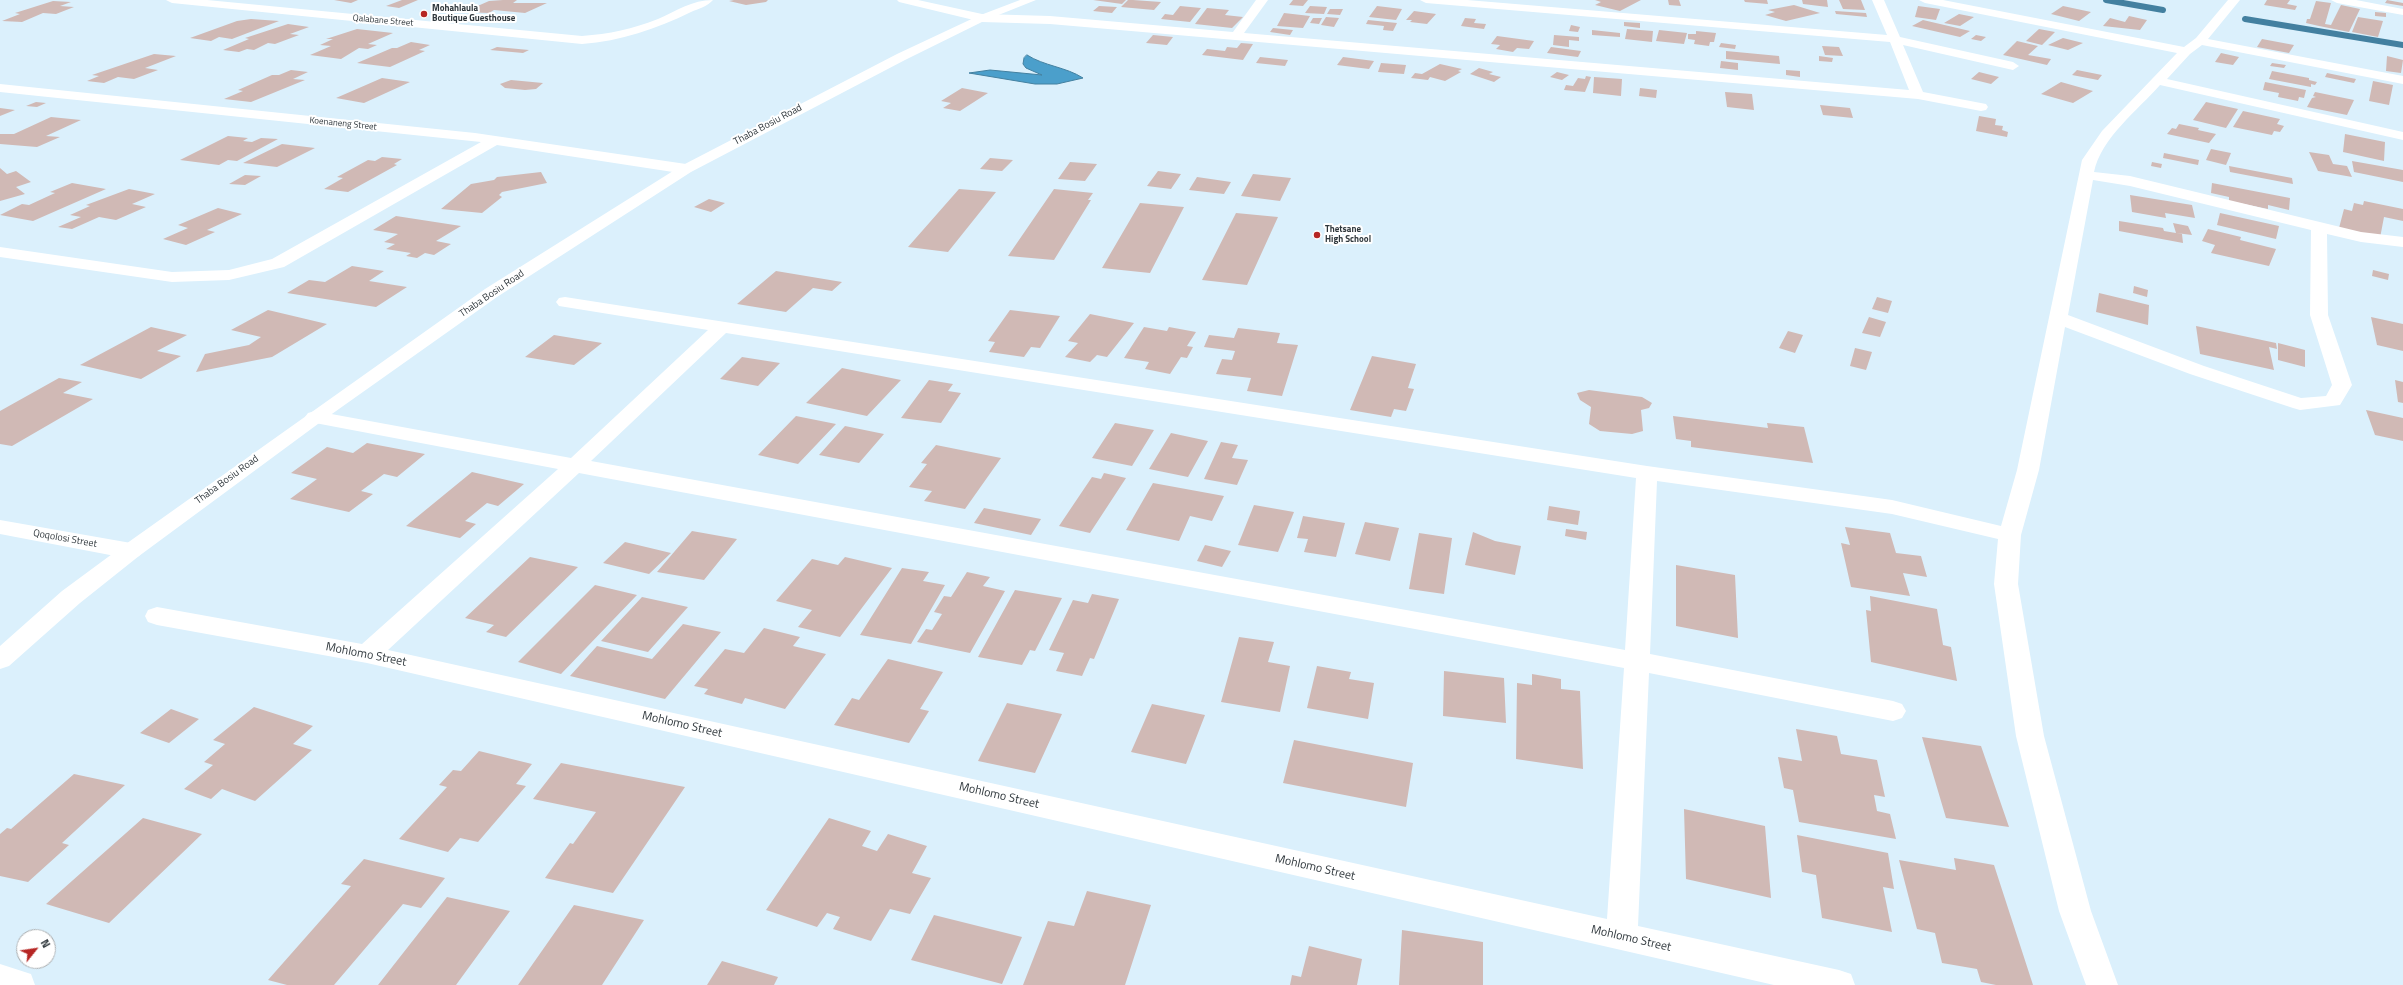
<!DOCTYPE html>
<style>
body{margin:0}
#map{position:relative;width:2403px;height:985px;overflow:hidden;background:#dbf0fc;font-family:"Titillium Web",sans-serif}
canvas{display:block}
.north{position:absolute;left:16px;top:929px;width:40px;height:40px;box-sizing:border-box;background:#fff;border:1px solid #acafb1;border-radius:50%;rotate:60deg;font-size:11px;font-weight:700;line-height:16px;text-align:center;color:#2f373c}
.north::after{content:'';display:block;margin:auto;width:14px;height:18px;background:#b62624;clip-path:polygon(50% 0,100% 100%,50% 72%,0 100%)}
</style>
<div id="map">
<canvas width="2403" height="985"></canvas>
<div class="north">N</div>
</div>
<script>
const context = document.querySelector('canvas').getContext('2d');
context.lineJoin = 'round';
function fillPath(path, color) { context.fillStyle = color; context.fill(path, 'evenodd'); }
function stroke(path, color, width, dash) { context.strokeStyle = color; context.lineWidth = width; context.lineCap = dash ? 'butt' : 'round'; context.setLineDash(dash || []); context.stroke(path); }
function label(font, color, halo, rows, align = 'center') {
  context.font = font + ' "Titillium Web",sans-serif'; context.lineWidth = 4; context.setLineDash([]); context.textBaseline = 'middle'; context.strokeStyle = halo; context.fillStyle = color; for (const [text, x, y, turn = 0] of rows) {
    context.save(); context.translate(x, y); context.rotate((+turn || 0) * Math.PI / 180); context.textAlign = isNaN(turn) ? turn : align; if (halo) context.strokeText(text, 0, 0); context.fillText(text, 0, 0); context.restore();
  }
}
const water = new Path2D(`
 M1027,55C1044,66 1066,67 1083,78L1057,84H1035L969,73L990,70L1042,75L1026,68L1023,64L1024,58Z`);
fillPath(water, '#4b9fcb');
stroke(water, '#4380a0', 1);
stroke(new Path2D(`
 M2106,0L2163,10
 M2245,19L2403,45`), '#4380a0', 6);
fillPath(new Path2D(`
 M334,0H358L351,3Z
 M402,0H418L399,8L386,6Z
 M503,0H517L513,3H547L525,13L494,10L489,13L464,12L489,1Z
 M734,0H768L766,2L746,5L729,1Z
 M1093,0H1126L1122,4Z
 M1128,0H1133L1161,2L1154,10L1121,7Z
 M1293,0H1308L1303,6L1289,5Z
 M1595,0H1641L1620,11L1595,5L1601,2Z
 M1668,0H1679L1681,6L1669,5Z
 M1744,0H1767L1768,4L1745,2Z
 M1802,0H1827L1828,7L1803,4Z
 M1839,0H1861L1865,10L1843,9Z
 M2267,0H2290L2287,4L2297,6L2295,10L2264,5Z
 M2387,0L2403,3V6L2385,3Z
 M53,1L71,2L60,6L74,7L56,14L43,13L22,22L2,21L20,14L15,13Z
 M2316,1L2331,3L2325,24L2331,25L2341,5L2360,9L2349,32L2319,26L2321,23L2319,26L2306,23L2307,19H2310Z
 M1794,5L1820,13L1786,21L1765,15L1775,12L1768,10Z
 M1099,6L1117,7L1112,13L1093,11Z
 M1180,6L1201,8L1190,22L1161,19L1165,14L1173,15Z
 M1310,6L1327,7L1324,14L1305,13Z
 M1377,6L1402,9L1396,20L1369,17Z
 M1918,6L1940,9L1936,20L1915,17Z
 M2063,6L2091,12L2079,21L2051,14Z
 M1207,8L1229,10L1225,15L1243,17L1232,28L1195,24Z
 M1330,9H1343L1340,15L1327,14Z
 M1414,11L1436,14L1427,24L1410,22L1412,20H1406Z
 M1835,11L1866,13L1867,17L1836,14Z
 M2375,12L2386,13V17L2375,16Z
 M1284,13L1310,16L1303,28L1277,26Z
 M1959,14L1974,17L1960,26L1944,23Z
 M2129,16L2147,20L2140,30L2103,26L2110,18L2125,22Z
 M1326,17L1339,18L1334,27L1321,25Z
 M2358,17L2383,21L2378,37L2352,32Z
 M1313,18H1322L1319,24L1310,23Z
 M1465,18L1476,19L1474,23L1486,24L1484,29L1461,26Z
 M251,19L279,21L232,39L219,37L211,41L190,38L237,21Z
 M1368,20L1397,23L1393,31L1383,30L1384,26L1366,24Z
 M1923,20L1970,31L1960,37L1912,26Z
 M1624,22L1640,23V28L1624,26Z
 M288,24L309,27L290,34L299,35L275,44L268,43L254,50L247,49L239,52L223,50L249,39L245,38Z
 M1571,25L1580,27L1578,32L1569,31Z
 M1273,28L1293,30L1290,35L1270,32Z
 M357,29L393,33L368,44L377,45L368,49L359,48L341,59L310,55L331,46L320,45L333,39H326Z
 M1627,29L1653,31L1652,42L1625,39Z
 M2039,29L2055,32L2042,45L2026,41Z
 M1592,30L1620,33V37L1592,35Z
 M1659,30L1687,33L1684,44L1656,41Z
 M1696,31L1716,33L1714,42H1710L1709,46L1694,44L1695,40L1688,39V34H1696Z
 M1153,35L1173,37L1167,45L1146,43Z
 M1554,35L1579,37V41L1569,40V47L1553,45Z
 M1976,35L1986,37L1981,41L1971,39Z
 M1497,36L1534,41L1529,49L1517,48L1513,52L1496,49L1500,45L1491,44Z
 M2063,38L2083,43L2068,50L2048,45Z
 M2262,39L2294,45L2289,53L2257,47Z
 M2017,41L2038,46L2028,55L2051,59L2047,65L2003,55Z
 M411,42L430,45L419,50L425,51L390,67L357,63L392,48H397Z
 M1241,43L1253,44L1243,60L1202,55L1207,49L1225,51L1227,47L1237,48Z
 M1721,43L1736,45L1735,49L1719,47Z
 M1822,46L1839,47L1843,56L1825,55Z
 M497,47L529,50L523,53L490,50Z
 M1551,47L1581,51L1578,57L1547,53Z
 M1726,51L1779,56L1780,64L1726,59Z
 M2221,53L2239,57L2233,65L2215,62Z
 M154,54L176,56L145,68L158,70L134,79L118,77L104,83L87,81L99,76L92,75Z
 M1819,56L1833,58L1832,62L1819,61Z
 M2387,56L2403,60L2401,73L2386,71Z
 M1260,57L1288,60L1285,66L1256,63Z
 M1343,57L1374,61L1369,69L1337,65Z
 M1721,61L1738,63V70L1720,68Z
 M1381,63L1406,65L1404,74L1378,72Z
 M2272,63L2286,65L2284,68L2270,66Z
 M1440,64L1462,69L1458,71L1461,72L1445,81L1430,77L1428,80L1411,78L1415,73L1422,74Z
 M1479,68L1493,72L1489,74L1501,77L1494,82L1470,74Z
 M291,70L308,72L293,79L305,80L251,102L224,99L243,91L238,90L272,75H279Z
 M1786,70L1800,71V77L1786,75Z
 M2077,70L2102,75L2098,80L2072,75Z
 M2272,71L2309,78V80L2317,82L2315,85L2311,84V87L2269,79Z
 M1557,72L1569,75L1562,80L1550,77Z
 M1979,72L1999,77L1991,84L1971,79Z
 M2327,73L2356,79L2354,83L2325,77Z
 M1586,76L1591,77L1585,92L1564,90L1566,85L1573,86L1578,78L1585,79Z
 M1594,77L1622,79L1621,96L1593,93Z
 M382,78L410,82L364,103L336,98Z
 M511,80L543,83L536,89L525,90L505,88L500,84Z
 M2373,81L2393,85L2389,105L2369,101Z
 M2061,82L2093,91L2073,103L2041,94Z
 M2265,82L2306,90L2304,98L2299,97L2298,101L2278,97L2279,93L2263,90Z
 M962,88L988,93L960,111L943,108L951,103L941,101Z
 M1640,88L1657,90L1656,98L1639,96Z
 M1725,92L1752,94L1754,110L1727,107Z
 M2315,92L2354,100L2347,115L2307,107L2312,98L2316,97L2313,96Z
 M36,102L46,103L37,107L26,106Z
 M2206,102L2238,109L2226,128L2193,120Z
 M1820,105L1850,108L1853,118L1823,115Z
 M0,108L15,110L0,116Z
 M2243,111L2280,119L2277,124L2284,126L2280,132L2274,131L2272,135L2233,127Z
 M1979,116L1996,119L1995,125L2003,126L2002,130L2008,132L2007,137L1976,131Z
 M51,117L81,120L46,136L60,137L37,147L0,144V134H14Z
 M2179,124L2199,128L2198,130L2216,134L2209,143L2167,134L2172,128L2176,129Z
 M2345,134L2385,142L2384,161L2343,152Z
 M228,136L248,138L243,141L252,142L261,138L278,139L237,161L228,160L219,165L180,160Z
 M282,144L315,148L277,167L243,163Z
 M2211,149L2231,153L2226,165L2206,160Z
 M2309,152L2329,155L2333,164L2347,166L2352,177L2318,171Z
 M2164,153L2199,160L2198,165L2163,158Z
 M382,157L402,159L394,164L397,165L348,192L324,189L343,178L337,177L368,160L375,161Z
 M990,158L1013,160L1002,171L980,169Z
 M2352,161L2403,170V182L2354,172Z
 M1070,162L1097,164L1085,181L1058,179Z
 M2152,162L2162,164L2161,168L2151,166Z
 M2229,166L2292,178L2293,184L2230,172Z
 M0,168L7,174L16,171L31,182L16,187L25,194L0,201Z
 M1158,171L1181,174L1171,189L1147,186Z
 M541,172L547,183L502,192L499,195L502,197L482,213L441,209L471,184L494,180L497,177Z
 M1253,174L1291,178L1280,201L1241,196Z
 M245,175L261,176L245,185L229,184Z
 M1197,177L1231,182L1224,194L1189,190Z
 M72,183L106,189L33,221L0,215L22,204L29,205L55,193L50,192Z
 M2212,183L2290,198L2289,210L2268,205V209L2229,201V197L2211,193Z
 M129,189L155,194L132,204L146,207L116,220L99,217L72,229L58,227L81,217L70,215L90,206L86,205Z
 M959,189L996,192L948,252L908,247Z
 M1054,189L1093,193L1088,200H1091L1054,260L1008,256Z
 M2130,195L2192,205L2195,218L2165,213L2166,218L2132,212Z
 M709,199L725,203L711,212L694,207Z
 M2364,201L2403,209V221L2384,217L2380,238L2339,228L2344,209L2352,211L2354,203L2363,205Z
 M1140,203L1184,207L1150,273L1102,268Z
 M218,208L242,214L207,230L215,232L186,245L163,239L188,228L178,225Z
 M1236,213L1278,217L1247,285L1202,280Z
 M2220,213L2279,226L2276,239L2217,225Z
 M396,216L461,226L436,241L451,244L434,255L425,253L417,258L406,256L411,253L386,249L395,244L384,242L398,234L373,230Z
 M2119,221L2163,228L2164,231L2182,234L2183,243L2119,231Z
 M2173,223L2188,226L2192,235L2176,233Z
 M2208,229L2241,237L2240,240L2276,249L2269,266L2211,253L2215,245L2202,241Z
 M352,266L384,271L369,281L407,287L376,307L287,293L309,280L325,282Z
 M2373,270L2389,274L2388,280L2372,276Z
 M776,271L842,282L832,291L813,288L786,312L737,304Z
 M2134,286L2148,290L2147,297L2133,293Z
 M2099,293L2149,305L2148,325L2096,312Z
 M1877,297L1892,301L1888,313L1872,309Z
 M268,310L327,324L272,357L196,372L205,354L249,345L261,337L231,330Z
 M1010,310L1060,316L1040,348L1031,347L1024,357L989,352L995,342L988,341Z
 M1090,314L1134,323L1107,357L1097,355L1090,362L1065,357L1078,343L1068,341Z
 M1869,317L1886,322L1880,337L1862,333Z
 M2371,317L2403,324V351L2377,345Z
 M2196,326L2276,343L2277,349L2269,347L2274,370L2200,354Z
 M151,327L187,335L157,351L181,356L141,379L80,365Z
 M1144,327L1167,331L1169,327L1196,332L1187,346L1193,347L1187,358L1181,357L1170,374L1145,369L1149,362L1124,358Z
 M1238,328L1280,333L1277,343L1298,345L1282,396L1247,391L1251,378L1216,374L1222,359L1232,360L1235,351L1204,347L1209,335L1234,338Z
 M1788,331L1803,335L1795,353L1779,348Z
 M554,335L602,343L574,365L525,357Z
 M2278,343L2305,350V367L2278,360Z
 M1855,348L1872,352L1866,370L1850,366Z
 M1372,356L1416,364L1408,388L1414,389L1406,411L1394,409L1391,417L1350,410Z
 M742,357L780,363L758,386L720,379Z
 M842,368L901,380L867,416L806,403Z
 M59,378L82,382L63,393L93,399L12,446L0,444V411Z
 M929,380L953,384L948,391L961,393L941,423L901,418Z
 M2395,380L2403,382V403L2398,402Z
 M1589,390L1642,397L1652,403L1649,408L1641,410L1643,431L1632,434L1600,431L1589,424L1591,407L1580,400L1577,393Z
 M2366,410L2403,418V441L2375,435Z
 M796,416L836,424L798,464L758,455Z
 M1673,416L1768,428L1767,423L1804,427L1813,463L1691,447V441L1676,439Z
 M1115,423L1154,430L1132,466L1092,458Z
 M845,426L884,434L859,463L819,455Z
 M1171,433L1208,441L1188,477L1149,469Z
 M1221,442L1238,445L1232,458L1248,460L1237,485L1204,479Z
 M367,443L425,454L397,477L384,474L361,491L373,494L349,512L290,499L317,479L291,473L327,447L353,453Z
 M936,445L1001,458L965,509L924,501L932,491L909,487L927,464L921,463Z
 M472,472L524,484L498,506L487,503L465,521L476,524L460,538L406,526Z
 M1104,473L1126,478L1090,533L1059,526L1092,477L1101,479Z
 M1153,483L1224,496L1212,521L1190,516L1179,541L1126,530Z
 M1254,505L1294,512L1278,552L1238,545Z
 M1549,506L1580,511L1578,525L1547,520Z
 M984,508L1041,519L1031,535L974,523Z
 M1303,516L1345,523L1336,557L1304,552L1308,539L1297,538Z
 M1365,522L1399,528L1390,561L1355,554Z
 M1845,527L1890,533L1896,553L1921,556L1927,577L1903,573L1910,596L1851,587L1841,543L1850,545Z
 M1566,529L1587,532L1586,540L1565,536Z
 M692,531L737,539L704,580L657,572Z
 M1473,532L1495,541L1521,546L1515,575L1465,565Z
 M1419,533L1452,538L1444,594L1409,589Z
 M625,542L646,547L671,553L649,574L603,563Z
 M1205,545L1231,551L1222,567L1197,561Z
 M530,557L578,567L506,637L486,632L494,625L465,618Z
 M845,557L892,568L840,637L798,627L812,610L776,601L812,559L838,565Z
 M1676,565L1735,575L1738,638L1676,626Z
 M902,568L929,572L923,581L945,585L911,644L860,635Z
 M967,572L990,577L983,586L1005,591L970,653L917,642L926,629L932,630L942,614L934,612L944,596L951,597Z
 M595,585L637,595L561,674L518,662Z
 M1015,590L1062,598L1035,651L1030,650L1022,665L978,657Z
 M1092,594L1119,599L1094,659L1090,658L1082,676L1056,671L1064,653L1049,650L1073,600L1088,603Z
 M1870,596L1937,609L1943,645L1951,647L1957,681L1871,662L1866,610L1871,611Z
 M642,597L688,607L648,652L601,641Z
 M683,624L721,632L665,699L570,676L597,646L652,659Z
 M764,628L800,637L793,646L826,654L785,709L745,698L742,704L704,694L708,689L694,686L725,649L744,653Z
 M1239,637L1274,642L1268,662L1290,666L1280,712L1221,702Z
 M888,659L943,672L920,709L929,711L909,743L834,725L852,698L859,700Z
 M1317,666L1351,672L1349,679L1374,683L1368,719L1307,708Z
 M1444,671L1504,678L1506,723L1443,716Z
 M1532,674L1561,679V689L1580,691L1583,769L1516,759L1517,683L1532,685Z
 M1007,703L1062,714L1035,773L978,761Z
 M1152,704L1205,715L1186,764L1131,752Z
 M254,707L313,726L293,744L312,750L255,801L222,789L211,799L184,789L213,765L204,762L225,744L213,740Z
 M171,709L199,719L169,743L140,733Z
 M1796,729L1837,736L1841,754L1877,760L1885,797L1874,795L1877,811L1890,814L1896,839L1799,822L1793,790L1784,788L1778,757L1802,761Z
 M1922,737L1981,746L2009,827L1946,818Z
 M1294,740L1413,763L1406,807L1283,783Z
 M479,751L532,764L516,784L526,786L478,842L460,838L448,852L399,839L447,787L439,785L453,770L461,771Z
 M561,763L685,787L613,893L545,878L570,843L573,844L596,812L533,799Z
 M74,774L125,785L62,843L69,845L28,882L0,876V834L7,828L11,829Z
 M1684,809L1765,826L1771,898L1686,879Z
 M143,818L202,834L109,923L46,904Z
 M829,818L871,831L862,846L877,851L888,834L927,846L912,873L931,878L910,914L890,909L871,941L833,929L840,917L827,913L817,927L766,910Z
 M1797,835L1888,853L1894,889L1883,887L1892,932L1822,918L1816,875L1802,872Z
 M1954,858L1994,865L2033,985H1996L1981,982L1977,969L1942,963L1935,933L1917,929L1899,860L1956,870Z
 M364,859L445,878L421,908L403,904L334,985H287L268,980L351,886L341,884Z
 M1087,891L1151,905L1125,985H1023L1048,921L1074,926Z
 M447,897L510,911L456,985H378Z
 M574,905L644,920L602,985H518Z
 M934,915L1022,937L1002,984L911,960Z
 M1402,930L1483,942V985H1399Z
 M1309,946L1362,959L1357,985H1290L1292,975L1301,977Z
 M722,961L778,977L774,985H707Z`), '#d0b9b5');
fillPath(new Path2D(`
 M166,0H207L582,36C609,34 633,29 658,19C676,11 692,0 713,0C708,6 698,9 691,12C656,29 621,41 582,44L172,3Z
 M897,0H918L982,14L1050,16L1233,32L1256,0H1268L1244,33L1909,90L1890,42L1426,3L1420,0H1467L1887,35L1872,0H1884L1900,37L2013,62L2019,66L2013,70L1903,45L1923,92L1986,104L1988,107L1986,110L1981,111L1918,99L1050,24L982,22L899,2Z
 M1919,0H1943L2184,47L2196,38L2228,0H2240L2208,39L2403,76V84L2202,45L2190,54L2167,79L2403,132V140L2160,85C2138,110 2101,138 2094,172L2130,176L2361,232L2403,237V247L2361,242L2327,234L2328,315L2352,385L2340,405L2300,410L2293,408L2190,374L2065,327L2039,470L2021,535L2018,584L2044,736L2091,911L2118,985H2086L2059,911L2016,736L1994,584L1998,539L1892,514L1657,481L1650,654L1893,701L1902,704L1906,711L1902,718L1893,721L1649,673L1638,926L1839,970L1851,974L1855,985H1774L367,663L157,625L148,622L145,616L148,610L157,607L362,644L558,469L315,423L308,421L305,417L308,413L315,411L571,458L708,330L559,306L556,302L559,298L565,297L1647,466L1892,500L2001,526L2017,470L2082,160L2102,131L2177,53L1925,3ZM2093,180L2130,186L2311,230L2310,315L2332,385L2326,396L2301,398L2204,366L2068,315ZM726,333L1636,478L1625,650L591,461ZM579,473L1624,668L1607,919L388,650Z
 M2331,0H2356L2403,9V15L2337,3Z
 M0,84L475,133L686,164L694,169L686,174L497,145L284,267L229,280L172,282L0,257V247L172,272L229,270L272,259L481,142L0,92Z
 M0,520L131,543L139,546L143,551L139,556L131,559L0,534Z
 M0,964L31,974L35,985H0Z`), '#fff');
fillPath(new Path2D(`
 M1020,0H1036L986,20L905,60L691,172L497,297L322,421L139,556L80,603L9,666L0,669V646L62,591L123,546L485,289L681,166L897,54L978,16Z`), '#fff');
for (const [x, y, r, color] of [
 [424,14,4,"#b62624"],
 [1317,235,4,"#b62624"]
]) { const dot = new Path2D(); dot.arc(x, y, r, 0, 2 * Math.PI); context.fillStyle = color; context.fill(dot); stroke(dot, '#fff', 1.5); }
label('bold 9px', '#2f373c', '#fff', [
 ["Mohahlaula",432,9],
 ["Boutique Guesthouse",432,19],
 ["Thetsane",1325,230],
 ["High School",1325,240]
], 'left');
label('9px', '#2f373c', '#fff', [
 ["Qalabane Street",383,21,5],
 ["Koenaneng Street",343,124,6]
]);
label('10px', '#2f373c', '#fff', [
 ["Thaba Bosiu Road",768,125,-28],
 ["Thaba Bosiu Road",492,294,-34],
 ["Thaba Bosiu Road",227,480,-36],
 ["Qoqolosi Street",65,539,10]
]);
label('12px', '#2f373c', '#fff', [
 ["Mohlomo Street",366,655,11],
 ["Mohlomo Street",682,725,13],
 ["Mohlomo Street",999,796,13],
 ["Mohlomo Street",1315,868,13],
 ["Mohlomo Street",1631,939,13]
]);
</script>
